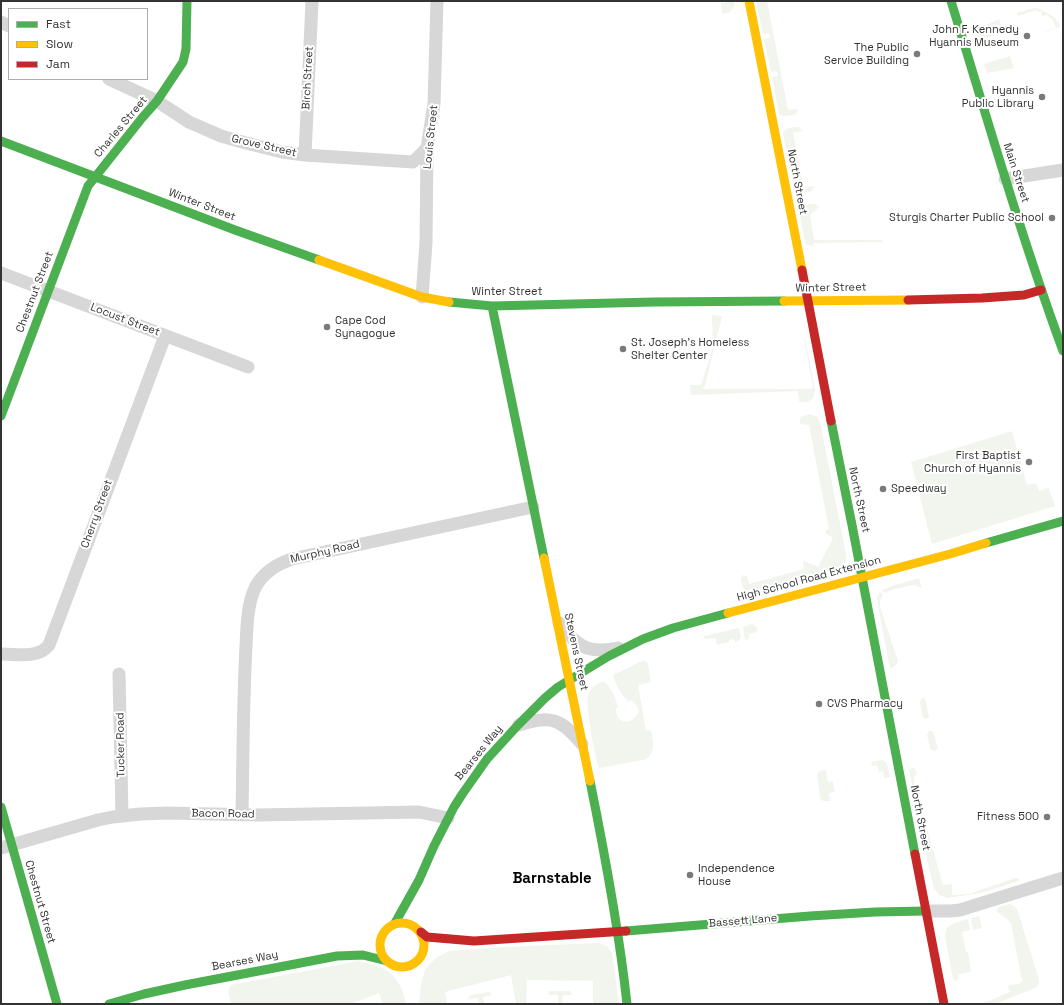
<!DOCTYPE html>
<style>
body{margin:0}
#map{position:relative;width:1064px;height:1005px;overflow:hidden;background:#fff;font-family:"Space Grotesk",sans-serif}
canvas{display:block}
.frame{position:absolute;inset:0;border:2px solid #333;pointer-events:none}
.legend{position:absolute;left:8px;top:8px;width:140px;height:72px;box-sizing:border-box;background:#fff;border:1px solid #adadad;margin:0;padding:5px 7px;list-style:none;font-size:12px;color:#333}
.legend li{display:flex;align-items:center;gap:8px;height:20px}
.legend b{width:20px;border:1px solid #adadad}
</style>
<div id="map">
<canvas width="1064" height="1005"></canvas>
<div class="frame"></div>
<ul class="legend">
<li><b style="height:5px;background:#4caf50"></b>Fast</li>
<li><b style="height:5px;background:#ffc107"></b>Slow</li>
<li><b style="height:5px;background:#c62828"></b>Jam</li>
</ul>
</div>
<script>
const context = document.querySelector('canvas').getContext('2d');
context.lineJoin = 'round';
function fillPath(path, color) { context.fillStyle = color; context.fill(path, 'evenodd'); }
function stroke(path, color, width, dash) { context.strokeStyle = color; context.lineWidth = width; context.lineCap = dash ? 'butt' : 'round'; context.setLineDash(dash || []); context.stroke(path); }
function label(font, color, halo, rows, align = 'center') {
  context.font = font + ' "Space Grotesk",sans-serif'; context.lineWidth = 4; context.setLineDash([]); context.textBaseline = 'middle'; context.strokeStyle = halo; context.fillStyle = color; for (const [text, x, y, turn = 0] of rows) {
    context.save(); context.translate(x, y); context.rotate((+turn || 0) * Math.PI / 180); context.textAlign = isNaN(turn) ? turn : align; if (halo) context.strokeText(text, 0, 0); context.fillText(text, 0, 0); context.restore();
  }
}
fillPath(new Path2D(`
 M726,1H734L735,6L731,10V12L722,14L721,3H726Z
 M756,1H767L788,110L797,109L798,111L795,115L783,116L779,114L772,77L778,76L777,71L771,72L764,39L770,38L769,33L763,34Z
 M1035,8C1043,9 1056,17 1060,25L1059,27L1046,32V31L1056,28L1053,20L1047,15L1042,16L1041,11L1037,12L1036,10L1018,16L1017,13Z
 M999,19L1003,33L977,41L974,30Z
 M1010,56L1014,68L987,73L984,64Z
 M796,127H799L803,131L793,133L804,188L814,186L812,191L800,194L795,192L789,165L795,163L794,159L788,160L783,132L786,129Z
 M810,204H815L819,207L810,215L814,240H882L883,242L814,243L813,246L806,245L798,208L800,207Z
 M712,315L722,316L705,386L704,387L703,389H812L813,387L804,338H805L815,390C815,399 809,403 800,402L799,401L798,391L691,395L690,385H701L713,348Z
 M809,414L818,417L819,421L820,422L846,554C847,561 845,566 839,570L755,593L751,592L748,590L746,592C743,589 741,583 741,579L743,575L747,576L749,584L804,569L803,562L804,561L818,567L833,538L825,533L826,530L829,529L809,425L800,424V419L801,417Z
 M1012,431L1027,485L1036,483L1039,491L1049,488L1055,506L932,544L911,462Z
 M919,578L922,588L915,585H912L891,590L885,593L882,590L892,586Z
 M880,592L883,595L880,600V607L898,661L896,665L890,669L878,606L877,597Z
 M753,624L757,628V632L749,634V639L745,640L743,627Z
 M739,628L741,637L740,638V640L735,642L734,639L729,640V642L717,645L716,638L706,639L704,638V636Z
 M644,660L648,664L651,682L638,685L646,731L651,730C653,742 657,755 643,760L599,768C595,759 585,704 588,695C590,688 597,684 603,681C612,687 615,697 618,707L616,708C615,725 633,726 639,711C637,705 635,703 630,700L629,702C621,694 616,686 613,675Z
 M922,698L925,699L929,716L928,718L924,719L923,718L920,701Z
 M929,731H932L933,732L938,748L935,751L931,750L930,748L927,735Z
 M882,760L887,763L886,765L888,766L890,777L884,778L883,771L879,772L877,765L872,766L871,762Z
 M911,768H914L917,773L914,777V780L921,812L918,813L909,770Z
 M824,770L826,771L828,782L833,781V782L835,792L829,793L830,801H823L820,797L817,775L819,771Z
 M924,828L927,829L943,885L952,884V895L969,894L1015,878H1018L1019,881L988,891L974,894L947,898L939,895L934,888L929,868L922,836V831Z
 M1009,904L1013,905L1017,909L1038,976L1039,982L1037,987L995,1004H981L1010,992L1008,987L1009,985L1019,984L1022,981L1011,923L1007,919L997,912V909L999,907Z
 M979,916L982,928L973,930L971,918Z
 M968,919L970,930L962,932L966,952H968L971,972L959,974L958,979L956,981L953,979L945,937C944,923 958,922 968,919Z
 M598,943L607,946L612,953L619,1004H593V981L527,980L526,1004H516L511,975L445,992L447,1004H419L421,985L425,970L429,965L436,958L449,951L503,947Z
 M358,961C365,963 375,964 382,968C396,974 404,990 406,1004H383L379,993L350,1004H231C230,997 226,991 231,985Z
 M549,991H570L572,995H563L562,1004H558V995H549Z
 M488,992H490L491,995L483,997L484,1004H479L478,998L468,999L470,995Z`), '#f1f5ed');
stroke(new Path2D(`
 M1,22L9,26
 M109,79L157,101L189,122L221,136L246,143L282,152L305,155L413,162L427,148
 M305,155L312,1
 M1005,179L1063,170
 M1,273L248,367
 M422,297L426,243L427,148L434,104L437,1
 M559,623C577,647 588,654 618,648
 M1,654C17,654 38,659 49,645L165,336
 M119,674L122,816
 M519,725C551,715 560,718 582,744
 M242,815C243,758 243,702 246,646C247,627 247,603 256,586C264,572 277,564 292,559L533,507
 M1,848L98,820L113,817L140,814L167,813L258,815L419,812L448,818
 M926,911H951L960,910L1063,878`), '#d7d7d7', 13);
stroke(new Path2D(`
 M951,1C987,118 1021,236 1063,351
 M1,141L235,230L319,260
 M449,302L492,306L654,302L784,301
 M492,306L544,558
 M1,416L88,186L142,118L157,101L183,62L186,49L187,1
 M831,421L852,525L915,854
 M986,543L1063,521
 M590,781C605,855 619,929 627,1004
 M1,807L57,1004
 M395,923L419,880L434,846L454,807L463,793L487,759L518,725L545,698L558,687L594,665L609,656L643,639L673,628L728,613
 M626,931L810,916L875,912L926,911
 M109,1004L144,994L185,985L337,956L363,955L387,961`), '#4caf50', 9);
stroke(new Path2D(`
 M749,1L802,270
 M319,260L422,297L449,302
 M784,301L908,300
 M544,558L590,781
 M728,613L950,554L986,543
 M380 945a22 22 0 1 1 44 0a22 22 0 1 1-44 0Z`), '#ffc107', 9);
stroke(new Path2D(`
 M802,270L831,421
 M908,300L982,298L1024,295L1041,290
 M915,854L944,1004
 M421,932L427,937L474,941L626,931`), '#c62828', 9);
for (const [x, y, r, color] of [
 [1027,36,4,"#7a7a7a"],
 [917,54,4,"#7a7a7a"],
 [1042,97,4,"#7a7a7a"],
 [1052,218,4,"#7a7a7a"],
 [327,327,4,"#7a7a7a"],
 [623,349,4,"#7a7a7a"],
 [1029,462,4,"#7a7a7a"],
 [883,489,4,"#7a7a7a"],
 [819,704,4,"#7a7a7a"],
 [1047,817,4,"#7a7a7a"],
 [690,875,4,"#7a7a7a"]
]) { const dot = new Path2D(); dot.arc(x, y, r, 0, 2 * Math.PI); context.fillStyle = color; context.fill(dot); stroke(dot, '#fff', 1.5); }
label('11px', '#333', '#fff', [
 ["John F. Kennedy",1019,30],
 ["Hyannis Museum",1019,43],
 ["The Public",909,48],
 ["Service Building",909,61],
 ["Hyannis",1034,91],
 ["Public Library",1034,104],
 ["Sturgis Charter Public School",1044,218],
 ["Cape Cod",335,321,"left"],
 ["Synagogue",335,334,"left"],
 ["St. Joseph's Homeless",631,343,"left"],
 ["Shelter Center",631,356,"left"],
 ["First Baptist",1021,456],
 ["Church of Hyannis",1021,469],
 ["Speedway",891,489,"left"],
 ["CVS Pharmacy",827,704,"left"],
 ["Fitness 500",1039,817],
 ["Independence",698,869,"left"],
 ["House",698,882,"left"]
], 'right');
label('11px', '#333', '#fff', [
 ["Birch Street",308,78,-87],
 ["Charles Street",121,127,-50],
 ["Louis Street",431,137,-84],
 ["Grove Street",264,146,13],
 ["Main Street",1016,173,72],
 ["North Street",797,182,79],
 ["Winter Street",202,205,21],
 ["Winter Street",831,288,-1],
 ["Chestnut Street",35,292,-69],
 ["Winter Street",507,292],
 ["Locust Street",125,320,21],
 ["North Street",859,500,78],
 ["Cherry Street",97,514,-70],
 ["Murphy Road",325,552,-13],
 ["High School Road Extension",809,579,-15],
 ["Stevens Street",576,652,78],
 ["Tucker Road",121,745,-91],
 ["Bearses Way",479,753,-51],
 ["Bacon Road",223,814,1],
 ["North Street",920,818,79],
 ["Chestnut Street",40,902,74],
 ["Bassett Lane",743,921,-5],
 ["Bearses Way",245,961,-11]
]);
label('bold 15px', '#000', '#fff', [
 ["Barnstable",552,879]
]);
</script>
